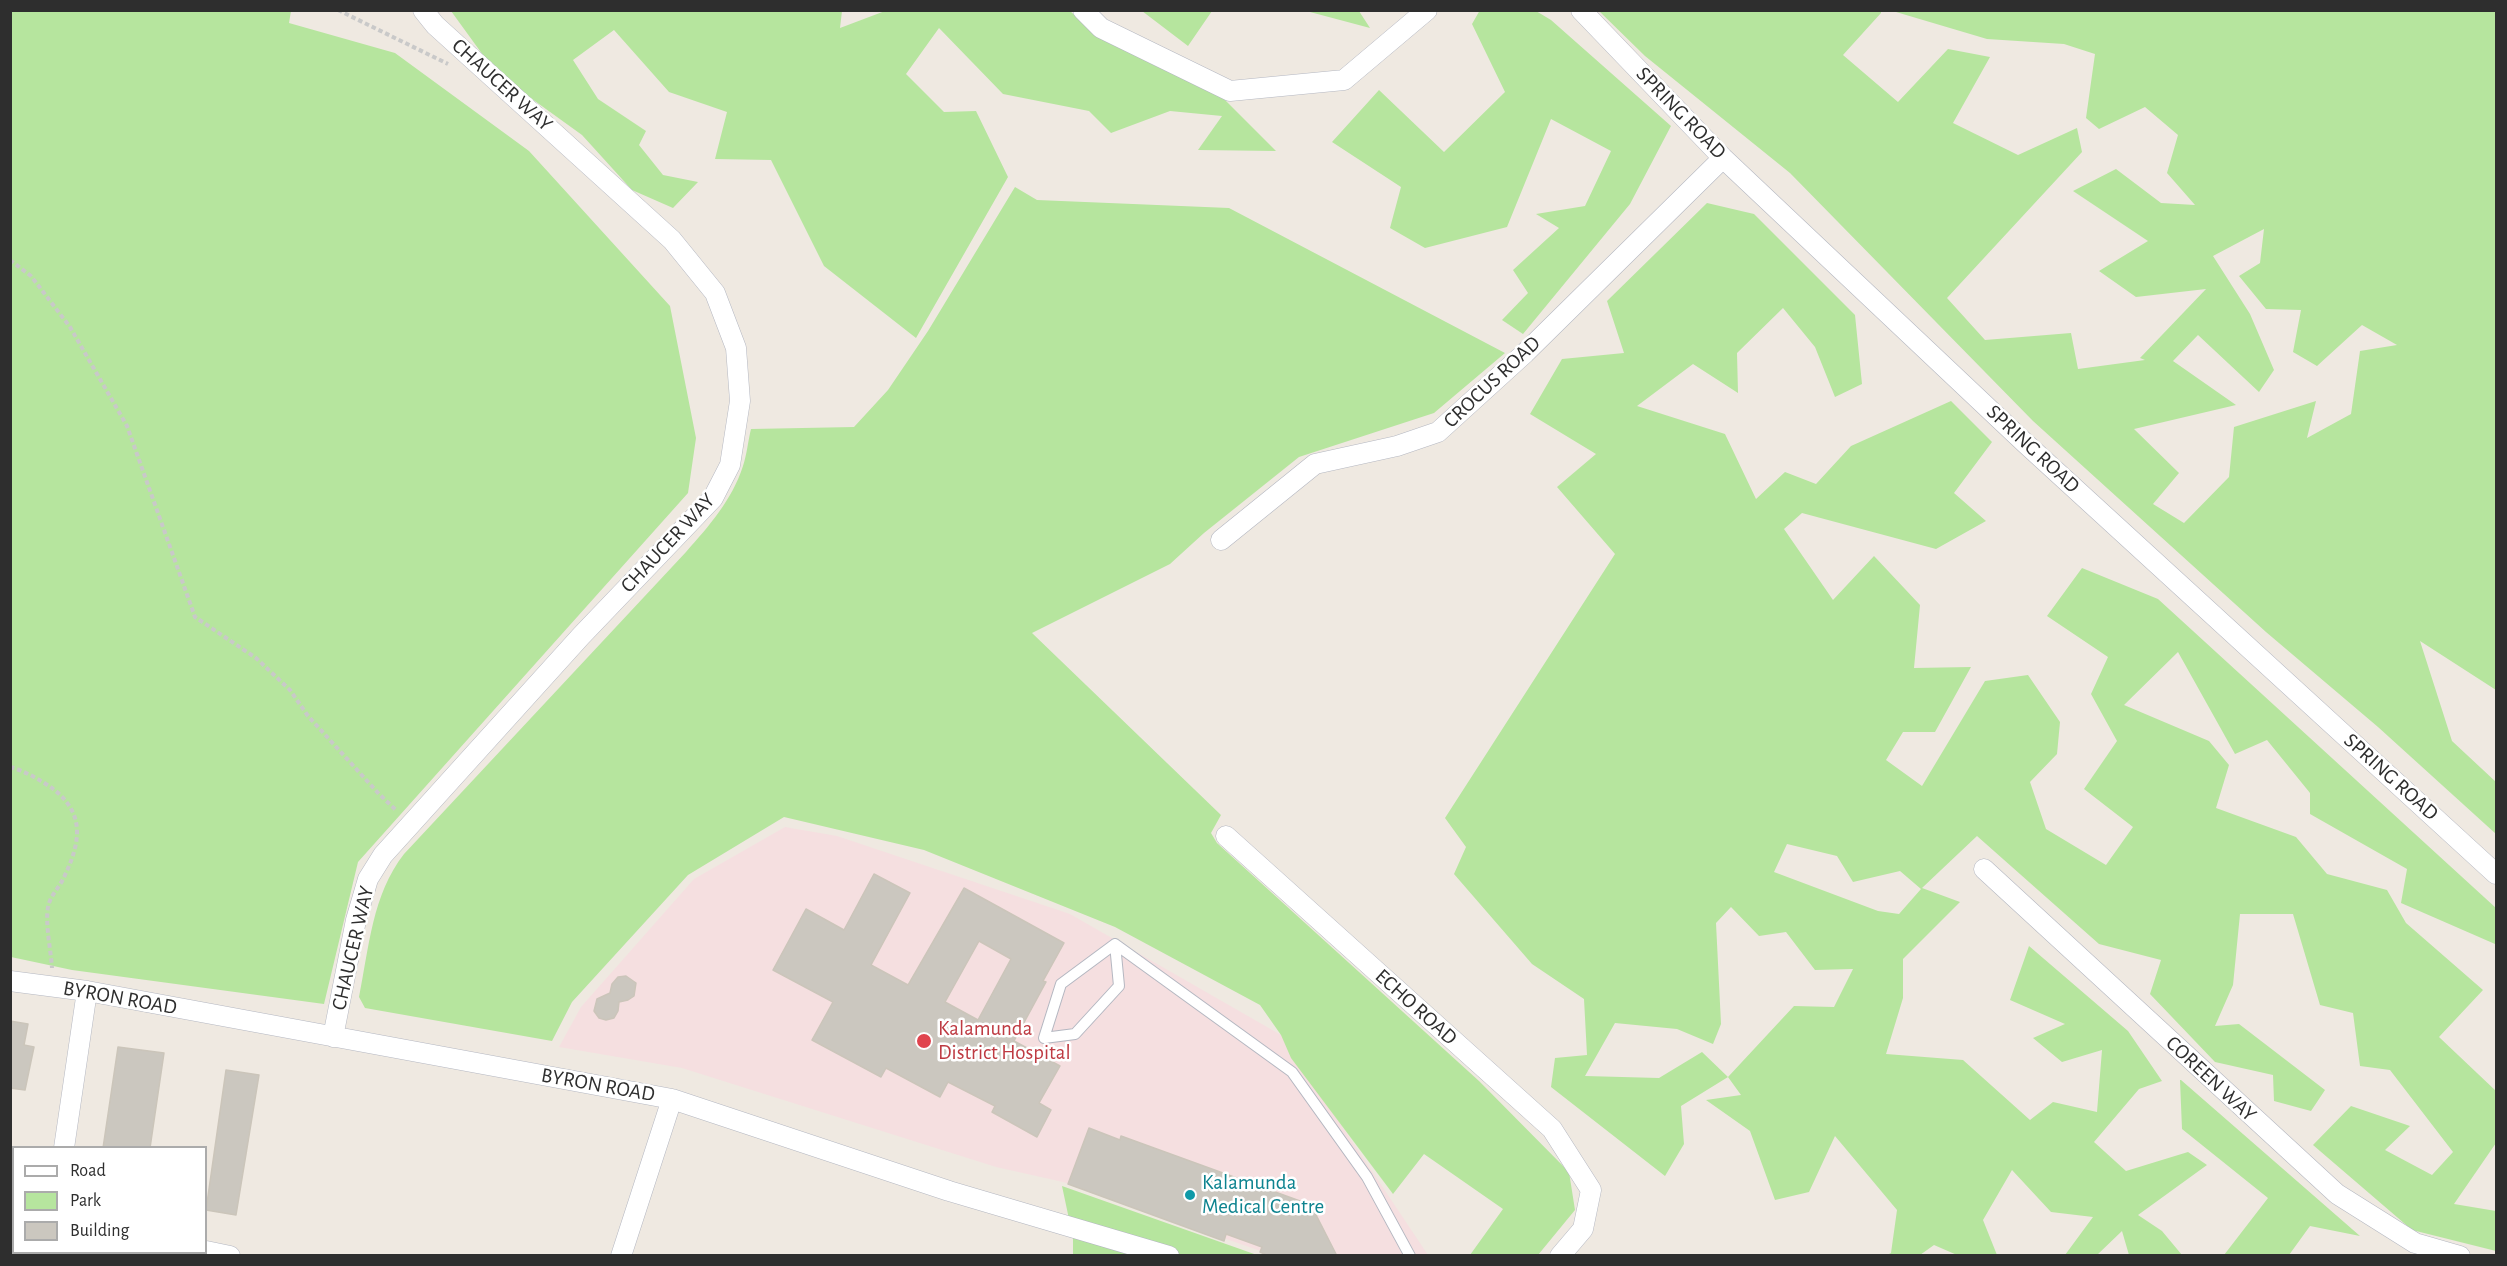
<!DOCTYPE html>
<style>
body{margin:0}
#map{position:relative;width:2507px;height:1266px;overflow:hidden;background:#efe9e1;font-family:"Alegreya Sans",sans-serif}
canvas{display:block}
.frame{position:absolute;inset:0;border:12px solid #2e2e2e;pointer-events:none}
.legend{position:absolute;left:12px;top:1146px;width:195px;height:108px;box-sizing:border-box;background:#fff;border:2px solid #ababab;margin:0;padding:8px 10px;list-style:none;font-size:18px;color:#2e2e2e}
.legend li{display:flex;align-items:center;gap:12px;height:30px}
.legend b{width:30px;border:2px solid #ababab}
</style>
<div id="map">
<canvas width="2507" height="1266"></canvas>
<div class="frame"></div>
<ul class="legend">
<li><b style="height:8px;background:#fff"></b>Road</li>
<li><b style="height:16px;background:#b6e59e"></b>Park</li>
<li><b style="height:16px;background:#cbc7bf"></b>Building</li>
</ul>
</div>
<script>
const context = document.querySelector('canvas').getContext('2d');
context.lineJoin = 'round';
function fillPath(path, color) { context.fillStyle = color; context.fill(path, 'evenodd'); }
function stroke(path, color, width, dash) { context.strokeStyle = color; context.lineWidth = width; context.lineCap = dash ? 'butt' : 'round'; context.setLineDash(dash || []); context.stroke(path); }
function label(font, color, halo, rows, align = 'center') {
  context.font = font + ' "Alegreya Sans",sans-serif'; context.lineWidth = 5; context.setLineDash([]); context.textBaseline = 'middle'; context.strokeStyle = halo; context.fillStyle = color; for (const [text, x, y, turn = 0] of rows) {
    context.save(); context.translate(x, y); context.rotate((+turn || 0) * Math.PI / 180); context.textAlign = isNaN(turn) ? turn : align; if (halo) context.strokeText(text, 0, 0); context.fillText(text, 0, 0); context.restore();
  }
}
fillPath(new Path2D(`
 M785,827L837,836L1070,914L1281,1035L1428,1255H1272L1063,1182L996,1167L682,1068L559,1047L581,1007L694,879Z`), '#f5dfe0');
fillPath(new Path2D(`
 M11,10L291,11L289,23L395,53L529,151L670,306L696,438L688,493L358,862L324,1004L72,970L11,957Z
 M1480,10L1536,11L1551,20L1671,126L1630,204L1523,334L1502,320L1528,293L1513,270L1559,228L1536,214L1585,206L1611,151L1551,119L1507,227L1425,248L1390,228L1401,187L1332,142L1379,90L1444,152L1505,92L1472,24Z
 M451,11H842L840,28L885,11H1070L1089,28L1221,96L1276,151L1198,150L1222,116L1170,111L1111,133L1089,111L1003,94L939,28L906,74L944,112L976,111L1008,177L916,338L824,266L771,160L715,159L727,112L669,92L614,30L573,60L598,99L646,131L639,145L663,175L698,182L673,208L632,190L582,135L496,73Z
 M1142,11H1212L1188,46Z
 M1309,11H1359L1370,28L1310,12Z
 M1599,11H1881V13L1843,55L1898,102L1948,49L1990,57L1953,123L2018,155L2077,128L2082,152L1947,298L1985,340L2071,333L2078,369L2145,360L2140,358L2206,289L2136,297L2099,271L2148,241L2073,191L2116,169L2161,203L2195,205L2167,173L2178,135L2145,107L2099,129L2086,118L2095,54L2064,44L1987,39L1896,12V11H2496V690L2420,641L2452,741L2496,782V834L2378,727L2266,632L2033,421L1790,173L1645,56ZM2264,229L2260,263L2239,276L2266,309L2301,310L2293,352L2317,366L2362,325L2397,345L2360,351L2351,414L2307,438L2316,401L2234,427L2229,477L2184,523L2153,504L2179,473L2134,429L2236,405L2173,361L2198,335L2259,392L2274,370L2250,314L2213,256Z
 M1015,187L1037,200L1229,208L1505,353L1434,413L1299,457L1204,533L1170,564L1032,633L1221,815L1211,833L1217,843L1479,1081L1569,1172L1575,1210L1538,1255H1470L1503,1209L1424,1154L1393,1194L1291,1058L1281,1035L1260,1005L1115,927L924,850L784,817L688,875L572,1002L552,1041L365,1008L359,997C369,948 372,895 404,854L686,552C709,526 732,500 743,466C747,454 748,441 751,429L854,427L888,390L928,331Z
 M1707,203L1754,214L1855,315L1862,384L1835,397L1815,347L1783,308L1737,353L1738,393L1693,364L1637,406L1725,434L1756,499L1785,472L1816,484L1851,446L1951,401L1992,442L1954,493L1986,521L1936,549L1802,513L1784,529L1833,600L1874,556L1920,605L1914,668L1971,667L1935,732H1903L1886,760L1922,786L1985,681L2028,675L2060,722L2057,754L2030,782L2046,829L2106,865L2133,827L2084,789L2117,741L2091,694L2108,657L2047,616L2082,568L2158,599L2496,908L2495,944L2401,903L2407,869L2310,814V793L2267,740L2235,754L2178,652L2124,705L2209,741L2229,765L2216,808L2296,837L2327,874L2387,890L2406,923L2483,990L2439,1037L2496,1091V1143L2454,1204L2496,1211V1251L2412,1230L2313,1145L2351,1106L2410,1126L2385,1150L2432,1175L2453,1152L2390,1070L2360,1066L2353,1013L2320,1005L2293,914H2240L2233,985L2215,1026L2239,1024L2325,1090L2311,1111L2274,1101L2273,1075L2215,1062L2150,994L2161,960L2099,944L1977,836L1922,888L1960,902L1903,959V998L1886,1054L1963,1060L2030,1120L2053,1102L2097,1112L2102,1050L2062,1062L2033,1038L2065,1024L2010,1000L2029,946L2128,1031L2162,1081L2139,1089L2094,1142L2126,1171L2188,1152L2207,1165L2138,1215L2162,1231L2182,1255H2129L2122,1231L2097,1255H2065L2093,1217L2051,1212L2012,1170L1983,1220L1997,1255H1957L1934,1245L1920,1255H1887L1891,1253L1897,1210L1835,1136L1809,1192L1775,1200L1750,1131L1706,1100L1741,1095L1728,1077L1681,1106L1684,1144L1665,1176L1551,1087L1555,1058L1587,1055L1584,999L1532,964L1454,874L1466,847L1445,818L1615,554L1557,487L1596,454L1530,414L1562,359L1624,353L1607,301ZM1787,844L1837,856L1853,882L1900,871L1921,889L1899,914L1878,911L1774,872ZM1731,907L1759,936L1786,932L1815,970L1853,969L1834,1007L1794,1006L1728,1077L1702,1052L1659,1078L1585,1076L1615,1023L1677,1029L1713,1044L1721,1024L1716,923Z
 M2180,1080H2181L2360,1236L2310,1226L2289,1255H2224L2268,1198L2182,1129Z
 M1062,1186L1257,1255H1073V1238Z`), '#b6e59e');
const building = new Path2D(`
 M874,874L910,893L871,965L908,985L964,888L1064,943L1043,981L1046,982L1014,1041L1060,1066L1039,1103L1051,1110L1037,1137L992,1112L995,1106L948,1082L940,1097L886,1068L881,1077L812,1040L833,1002L773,970L806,909L844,930ZM979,941L1011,959L978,1020L945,1002Z
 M626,976L636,983L634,996L628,1000L619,1002L618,1011L614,1018L606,1020L599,1018L594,1011L597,999L610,993L612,984L618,977Z
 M10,1021L28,1024L24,1045L34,1047L25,1090L10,1088Z
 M118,1047L164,1053L150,1148H103Z
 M226,1070L259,1075L236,1215L206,1210Z
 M1089,1128L1120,1140L1121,1136L1311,1205L1337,1256H1269L1260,1252L1262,1247L1226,1234L1224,1241L1068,1184Z`);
fillPath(building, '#cbc7bf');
stroke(building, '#cbc5ba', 1.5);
const service = new Path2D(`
 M1115,944L1292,1072L1367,1177L1410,1256
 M1115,944L1119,986L1075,1034L1044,1038L1061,984Z`);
const minor = new Path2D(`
 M1083,10L1101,28L1230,91L1344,80L1427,10
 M1581,10L1723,158L2025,443L2496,874
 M1221,540L1315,464L1397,446L1438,432L1525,353L1723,158
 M1226,836L1552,1129L1591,1190L1583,1229L1560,1256
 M1984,869L2337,1194L2415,1243L2460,1256
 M10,981L87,991L672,1099L949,1191L1169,1256
 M333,1037L356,920L368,879L383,855L581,636L713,498L730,465L740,401L736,348L715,293L672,240L435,25L423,10
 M64,1148L87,991
 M10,1217L14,1218
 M206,1251L230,1256
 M47,1256L48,1252
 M621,1256L672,1099`);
stroke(service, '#b4b7c1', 12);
stroke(minor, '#b4b7c1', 21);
stroke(new Path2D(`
 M338,10L448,64
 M10,260L31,276L70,327L127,426L195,617L256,658L290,690L308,716L379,794L397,811
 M10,767C25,771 40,780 52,788C85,813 81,841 65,875C61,886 50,895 48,907C45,924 51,951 52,968`), '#c9c9c9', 4, [4.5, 3]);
stroke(service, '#fff', 10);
stroke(minor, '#fff', 20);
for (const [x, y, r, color] of [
 [924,1041,8,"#e0444e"],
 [1190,1195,6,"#0f9aa8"]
]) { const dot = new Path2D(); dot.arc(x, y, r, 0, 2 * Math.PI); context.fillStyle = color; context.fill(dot); stroke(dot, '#fff', 2); }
label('21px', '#2e2e2e', '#fff', [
 ["CHAUCER WAY",502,85,42],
 ["SPRING ROAD",1681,113,46],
 ["CROCUS ROAD",1492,382,-43],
 ["SPRING ROAD",2033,449,43],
 ["CHAUCER WAY",668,543,-47],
 ["SPRING ROAD",2391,777,42],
 ["CHAUCER WAY",353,948,-77],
 ["BYRON ROAD",120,998,10],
 ["ECHO ROAD",1416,1007,42],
 ["COREEN WAY",2211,1079,43],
 ["BYRON ROAD",598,1085,10]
]);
label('21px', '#be3a42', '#fff', [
 ["Kalamunda",938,1029],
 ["District Hospital",938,1053]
], 'left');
label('21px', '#0d838f', '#fff', [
 ["Kalamunda",1202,1183],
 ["Medical Centre",1202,1207]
], 'left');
</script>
